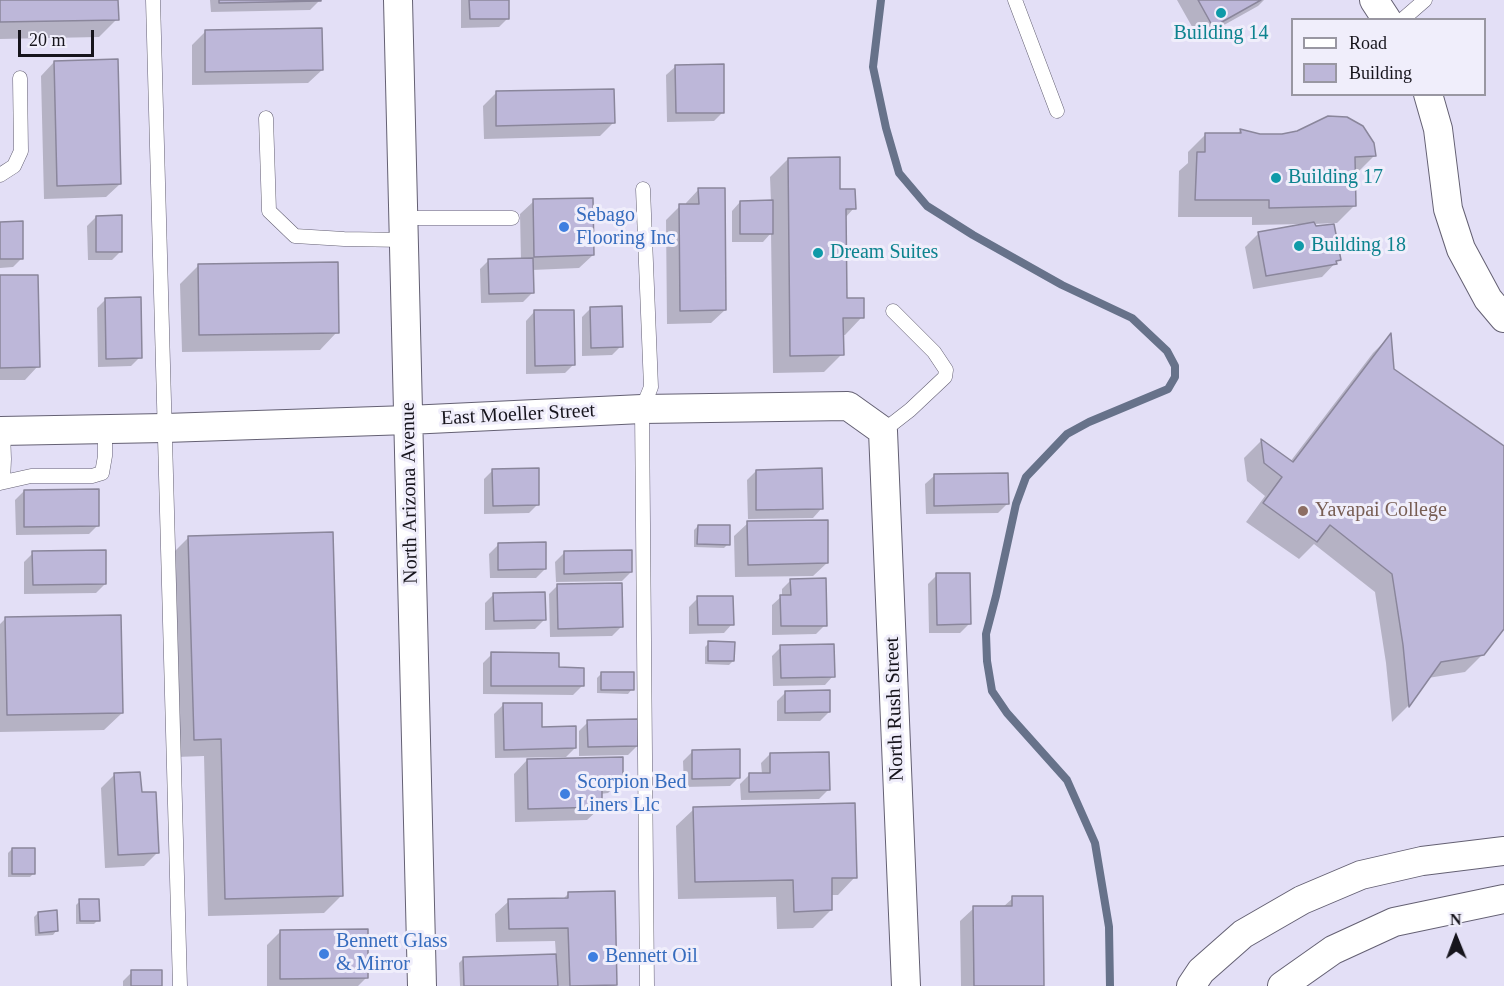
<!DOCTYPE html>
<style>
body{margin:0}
#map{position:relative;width:1504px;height:986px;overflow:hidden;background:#e3dff6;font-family:Georgia,serif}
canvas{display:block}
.legend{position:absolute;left:1291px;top:18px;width:195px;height:78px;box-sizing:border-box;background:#f0eefb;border:2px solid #9997a2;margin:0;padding:8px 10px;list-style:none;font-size:18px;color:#16141c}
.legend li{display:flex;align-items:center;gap:12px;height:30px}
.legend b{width:30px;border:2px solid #9997a2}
.north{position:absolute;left:1426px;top:908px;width:60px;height:60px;-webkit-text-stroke:4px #f0eefb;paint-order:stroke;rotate:359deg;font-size:16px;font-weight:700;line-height:24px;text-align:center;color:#16141c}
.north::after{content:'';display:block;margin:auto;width:21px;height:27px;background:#16141c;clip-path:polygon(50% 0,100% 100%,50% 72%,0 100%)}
.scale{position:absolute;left:18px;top:30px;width:76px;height:27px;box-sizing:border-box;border:3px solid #16141c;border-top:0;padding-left:8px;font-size:18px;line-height:21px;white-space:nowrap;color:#16141c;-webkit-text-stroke:4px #f0eefb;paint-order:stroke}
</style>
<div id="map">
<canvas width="1504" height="986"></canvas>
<ul class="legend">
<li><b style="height:8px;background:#fff"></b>Road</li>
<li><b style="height:16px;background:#bdb7d9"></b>Building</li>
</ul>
<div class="north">N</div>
<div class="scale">20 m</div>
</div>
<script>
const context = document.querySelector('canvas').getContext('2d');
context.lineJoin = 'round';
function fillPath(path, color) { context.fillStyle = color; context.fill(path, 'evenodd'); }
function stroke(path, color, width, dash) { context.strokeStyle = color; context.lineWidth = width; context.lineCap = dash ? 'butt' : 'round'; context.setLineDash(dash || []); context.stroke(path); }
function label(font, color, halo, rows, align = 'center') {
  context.font = font + ' Georgia,serif'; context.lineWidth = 6; context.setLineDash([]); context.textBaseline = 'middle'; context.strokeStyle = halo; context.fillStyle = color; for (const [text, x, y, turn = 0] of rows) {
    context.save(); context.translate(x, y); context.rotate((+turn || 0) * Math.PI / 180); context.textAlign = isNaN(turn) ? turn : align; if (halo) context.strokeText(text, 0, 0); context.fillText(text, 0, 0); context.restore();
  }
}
fillPath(new Path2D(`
 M0,0H117V19L99,37L0,39Z
 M210,0H319V1L310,10L211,12Z
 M461,0H507L508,18L499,27L461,28Z
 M1177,0H1264L1258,6L1199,39Z
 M205,32L322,70L308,83L192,85V45Z
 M54,62L120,184L106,197L44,199L41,76Z
 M675,67L723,112L714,121L667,122L666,75Z
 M496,93L613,123L600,136L484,139L483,106Z
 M1240,131L1260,136L1374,156L1356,174H1354L1355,205L1337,223L1313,224L1339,259L1322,277L1253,289L1245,247L1258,234L1304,224L1252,225V217H1178L1179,171L1188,163V152L1206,134H1237Z
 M788,159L839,190L854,208L845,218L846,300L862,317L845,335H842V354L824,372L773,373L771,233L763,242H732V211L740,202H771L770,177Z
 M699,189L725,310L711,323L667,324L666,220L680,206H686V203Z
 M534,201L593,255L579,268L532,270V293L523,302L481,303L480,269L489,260H521L520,214Z
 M96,217L121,251L112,260H88L87,226Z
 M0,223L22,258L13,267L0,268Z
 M198,266L337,332L320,350L182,352L180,284Z
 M0,277L38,366L25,380H0Z
 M106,299L140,357L131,366L98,367L97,308Z
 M591,308L621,346L612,355L582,356V317Z
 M534,312L574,364L565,373L526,374V321Z
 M1389,337L1393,370L1504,450V626L1483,654L1465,672L1428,678L1408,706L1392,722L1386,663L1375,592L1314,544L1299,559L1246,522L1265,496L1247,481L1244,458L1261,441L1290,462L1373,353Z
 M493,470L538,504L529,513L484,514V479Z
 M756,471L821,509L813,518L748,519L747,480Z
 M934,476L1007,504L998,513L926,514L925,484Z
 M24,491L98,525L89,534L16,535L15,500Z
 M748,523L827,563L813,576L735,577L734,536Z
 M698,526L728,544L724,548L694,547V530Z
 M189,537L341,896L324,913L208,916L204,756L176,757L171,555Z
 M498,545L545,569L536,578H490L489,554Z
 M33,553L105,584L96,593L24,594V562Z
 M564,553L631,572L622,581L556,582L555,562Z
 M937,575L969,624L960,633H929L928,584Z
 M791,580L825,625L816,634L772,635V605L782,596V589Z
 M558,585L621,627L612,636L550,637L549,594Z
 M494,594L544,620L535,629L485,630V603Z
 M698,598L732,624L724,633L689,634V607Z
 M6,618L122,713L104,730L0,732V624Z
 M709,643L733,661L729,665L705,664V647Z
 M781,647L833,676L825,685L773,686L772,656Z
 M492,654L582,686L573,695L483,694V663Z
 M601,674L632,689L628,694L597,693V678Z
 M786,692L829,712L820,721H777V701Z
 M503,705L541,728L575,748L566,757L495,758L494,714Z
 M588,722L637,746L628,755L579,756V731Z
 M692,752L739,777L730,786L684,787L683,761Z
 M770,754L828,790L819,799L741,800L740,784L749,775L762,774L761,763Z
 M527,760L622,780L608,793L600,794L601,807L587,820L515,822L514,774Z
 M114,775L140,794L158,852L144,866L105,868L101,788Z
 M694,809L855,877L838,895H831V910L813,928L777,929L776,897L678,899L676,826Z
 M12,849L34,873L30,877H8V853Z
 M569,893L616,985L614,986H460L459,963L463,959L556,955L555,941L496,942L495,914L509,901L563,899Z
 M1013,898L1043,986H961L960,921L974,908L1003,907Z
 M80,901L98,920L94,924H76V905Z
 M38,913L57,930L53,935L35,936L34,917Z
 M280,932L367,977L358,986H267V945Z
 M132,972L161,986H123V981Z`), '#0003');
stroke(new Path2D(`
 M881,0L873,67L886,128L899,173L927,206L973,235L1062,285L1132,318L1167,351L1175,366V377L1168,389L1089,422L1067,434L1026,477L1016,504L996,596L986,634L987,661L992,691L1007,713L1067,780L1095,843L1109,927L1110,986`), '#67728a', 8);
const building = new Path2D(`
 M0,0H118L119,20L0,22Z
 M219,0H321V1L219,3Z
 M469,0H509V19H470Z
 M1198,0H1261L1213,27Z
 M322,28L323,70L205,72V30Z
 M118,59L121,184L57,186L54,61Z
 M724,64V113H676L675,65Z
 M614,89L615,123L496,126V91Z
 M1328,116L1347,117L1363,126L1374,143L1376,156L1355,157L1356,206L1269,208V200H1195L1197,152H1205V133H1241L1240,129L1260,134H1282L1297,131Z
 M840,157V189H855L856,209H846L847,298H864V318H843L844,355L790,356L788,158Z
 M698,188H725L726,310L680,311L679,204H699Z
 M593,198L594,255L534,257L533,199Z
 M773,200V234H740V201Z
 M122,215V252H96V216Z
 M23,221V259H0V222Z
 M1314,222L1316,226L1334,224L1341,260L1336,261L1337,264L1266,276L1258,232Z
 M533,258L534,293L489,294L488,259Z
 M338,262L339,333L199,335L198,264Z
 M0,275H38L40,367L0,368Z
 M141,297L142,358L106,359L105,298Z
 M622,306L623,347L591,348L590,307Z
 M534,310H574L575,365L535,366Z
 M1391,333L1394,369L1504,446V629L1484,655L1441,662L1409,707L1403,645L1392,574L1330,525L1317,542L1263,503L1282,477L1264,463L1261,439L1293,462Z
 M539,468V505L493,506L492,469Z
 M822,468L823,509L756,510V470Z
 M1008,473L1009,504L934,506V474Z
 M99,489V526L24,527V490Z
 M828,520V563L748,565L747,521Z
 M698,525H730V545L697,544Z
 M333,532L343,896L225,899L221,739L194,740L188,536Z
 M546,542V569L498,570V543Z
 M106,550V584L33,585L32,551Z
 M632,550V572L564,574V551Z
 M936,573H970L971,624L937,625Z
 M826,578L827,626H781L780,595H791L790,579Z
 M622,583L623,627L558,629L557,584Z
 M545,592L546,620L494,621L493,593Z
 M697,596H733L734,625H698Z
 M121,615L123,713L7,715L5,617Z
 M708,641L735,642L734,661H708Z
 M834,644L835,677L781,678L780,645Z
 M491,652L559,653V667L584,668V686H491Z
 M601,672H634V690H601Z
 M830,690V712L785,713V691Z
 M503,703H542V727L576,726V748L504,750Z
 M638,719V746L588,747L587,720Z
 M740,749V778L692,779V750Z
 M829,752L830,790L749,792V773H770V753Z
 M623,757V780L602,781V807L528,809L527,759Z
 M140,772L142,792H156L159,853L118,855L114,773Z
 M855,803L857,878H832V910L794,912L793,880L695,882L693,807Z
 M12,848H35V874H12Z
 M615,891L617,985L570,986L568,928L509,929L508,899L568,898V892Z
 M1012,896H1043L1044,986H974L973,906H1012Z
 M79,899H99L100,921H80Z
 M57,910L58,931L39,933L38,912Z
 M368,929V978L280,979V930Z
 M556,954L558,986H464L463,957Z
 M131,970H162V986H131Z`);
fillPath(building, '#bdb7d9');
stroke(building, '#8a869b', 1.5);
const lane = new Path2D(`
 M153,0L180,986
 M1015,0L1057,111
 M1402,20L1425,0
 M266,118L269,211L295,236L344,239L404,240
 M0,175L14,166L21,151L20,78
 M643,189L651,387L642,409L647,986
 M404,218H512
 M883,431L910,410L945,377L946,370L934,352L893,311
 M3,482L4,459L3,431
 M0,483L31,476H92L102,473L105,456V429`);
const street = new Path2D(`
 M398,0L422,986
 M1374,0L1387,20
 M1428,94L1438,129L1448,209L1461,249L1488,299L1504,318
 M0,431L165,428L408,420L642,409L848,406L883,431L906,986
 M1191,986L1201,971L1243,934L1302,900L1361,875L1422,861L1504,851
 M1282,986L1333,950L1394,922L1504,899`);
stroke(lane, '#646073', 15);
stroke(street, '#646073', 30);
stroke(lane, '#fff', 14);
stroke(street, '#fff', 28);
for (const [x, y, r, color] of [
 [1221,13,6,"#0f9aa8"],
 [1276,178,6,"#0f9aa8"],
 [564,227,6,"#3f7fe0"],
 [1299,246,6,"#0f9aa8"],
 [818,253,6,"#0f9aa8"],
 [1303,511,6,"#8d6e63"],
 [565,794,6,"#3f7fe0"],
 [324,954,6,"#3f7fe0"],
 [593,957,6,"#3f7fe0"]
]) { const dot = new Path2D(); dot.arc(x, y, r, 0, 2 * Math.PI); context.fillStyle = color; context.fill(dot); stroke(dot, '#f0eefb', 2); }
label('20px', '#0d838f', '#f0eefb', [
 ["Building 14",1221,34,"center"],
 ["Building 17",1288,178],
 ["Building 18",1311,246],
 ["Dream Suites",830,253]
], 'left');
label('20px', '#366cbe', '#f0eefb', [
 ["Sebago",576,216],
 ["Flooring Inc",576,239],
 ["Scorpion Bed",577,783],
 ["Liners Llc",577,806],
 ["Bennett Glass",336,942],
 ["& Mirror",336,965],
 ["Bennett Oil",605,957]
], 'left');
label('20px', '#16141c', '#f0eefb', [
 ["East Moeller Street",518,415,-3],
 ["North Arizona Avenue",410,493,-91],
 ["North Rush Street",895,709,-92]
]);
label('20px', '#785e54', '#f0eefb', [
 ["Yavapai College",1315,511]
], 'left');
</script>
